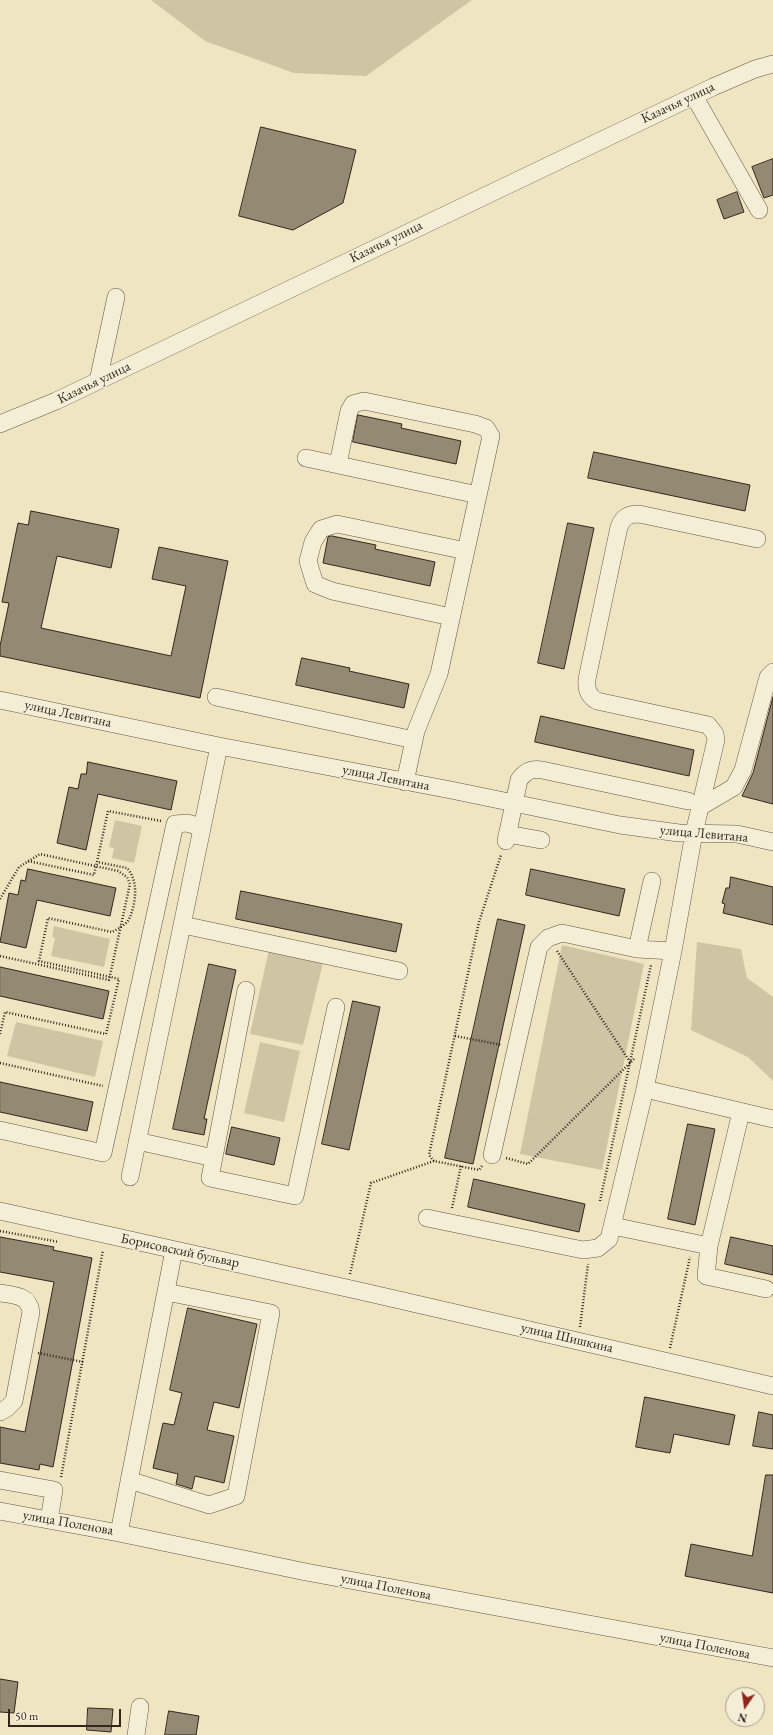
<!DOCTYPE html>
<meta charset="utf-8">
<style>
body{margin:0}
#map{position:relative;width:773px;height:1735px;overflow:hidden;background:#efe5c0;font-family:"EB Garamond",serif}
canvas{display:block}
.north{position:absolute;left:725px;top:1687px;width:40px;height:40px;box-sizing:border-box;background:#f5eed6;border:1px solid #a79e8d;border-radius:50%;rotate:193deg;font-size:11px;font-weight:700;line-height:16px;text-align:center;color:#31271f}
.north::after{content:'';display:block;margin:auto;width:14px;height:18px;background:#8f2418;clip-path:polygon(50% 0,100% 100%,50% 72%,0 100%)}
.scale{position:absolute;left:8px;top:1709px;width:113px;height:18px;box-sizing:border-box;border:2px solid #31271f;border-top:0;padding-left:5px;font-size:12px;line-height:14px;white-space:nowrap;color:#31271f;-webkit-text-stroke:3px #f5eed6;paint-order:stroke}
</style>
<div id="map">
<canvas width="773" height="1735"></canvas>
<div class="north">N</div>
<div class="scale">50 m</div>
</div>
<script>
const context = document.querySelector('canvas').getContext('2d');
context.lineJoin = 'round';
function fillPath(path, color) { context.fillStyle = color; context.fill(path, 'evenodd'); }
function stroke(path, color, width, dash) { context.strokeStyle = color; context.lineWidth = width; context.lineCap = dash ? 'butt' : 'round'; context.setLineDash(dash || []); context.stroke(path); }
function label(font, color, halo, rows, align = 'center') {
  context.font = font + ' "EB Garamond",serif'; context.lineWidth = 3; context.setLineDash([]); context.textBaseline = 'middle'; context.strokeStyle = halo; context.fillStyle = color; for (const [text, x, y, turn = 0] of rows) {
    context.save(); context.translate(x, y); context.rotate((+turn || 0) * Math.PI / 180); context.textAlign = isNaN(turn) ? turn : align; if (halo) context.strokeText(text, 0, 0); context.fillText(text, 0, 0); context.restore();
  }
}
fillPath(new Path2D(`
 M151,0H472L366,76L294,73L205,41Z
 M115,820L142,826L134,863L112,858L114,848L109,847Z
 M54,926L110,939L104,967L51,956L55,938L52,937Z
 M697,942L741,949L747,978L773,997V1081L748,1057L691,1030Z
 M562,945L644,964L602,1170L520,1154Z
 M269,950L323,963L303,1045L250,1034Z
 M16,1022L103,1041L95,1077L7,1056Z
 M260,1042L300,1051L284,1122L244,1113Z`), '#cfc5a5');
const building = new Path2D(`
 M261,127L356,150L343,203L293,230L239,216Z
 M773,159V195L764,198L752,167Z
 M737,192L744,212L724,219L717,200Z
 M358,415L402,424L401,428L461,441L456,464L353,442Z
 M594,452L750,485L745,511L588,478Z
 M31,511L119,529L111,568L57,556L41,628L171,656L186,586L152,579L159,547L228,561L200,698L0,656V646L9,603L2,602L18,523L28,525Z
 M568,523L594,528L564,669L538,663Z
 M332,536L376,545L375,549L435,562L430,586L323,563L328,537Z
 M302,658L350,668L349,671L409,684L404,708L296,685Z
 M773,697V804L742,796L753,773Z
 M541,716L694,750L689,776L535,742Z
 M88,762L177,781L171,810L98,794L86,850L57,843L69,787L78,789L81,774H86Z
 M28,869L116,888L110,916L37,900L26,948L0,942L9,893L18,895L21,880L25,881Z
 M531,869L625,889L619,916L526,895Z
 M731,877L773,887V925L723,913L725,904L722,903L726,888H729Z
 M241,891L402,924L396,952L236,919Z
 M498,919L525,925L473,1164L445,1158Z
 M209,964L236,970L204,1119H207L204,1135L173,1129Z
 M0,967L109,991L103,1019L0,996Z
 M353,1001L380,1007L349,1150L322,1144Z
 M0,1082L93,1102L87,1131L0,1112Z
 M688,1124L715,1129L695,1225L668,1219Z
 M232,1127L280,1138L274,1165L226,1154Z
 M474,1179L585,1204L579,1232L468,1207Z
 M0,1237L54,1247L53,1250L92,1258L53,1467L40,1464L39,1470L0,1463V1427L25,1432L54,1282L0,1272Z
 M731,1237L773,1246V1275L725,1264Z
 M188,1308L257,1324L239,1408L214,1402L207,1430L234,1436L224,1483L195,1476L192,1489L176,1484L178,1474L153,1468L163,1423L174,1425L182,1393L170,1390Z
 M645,1397L735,1415L729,1445L674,1434L670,1453L636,1447Z
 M759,1412L773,1415V1449L753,1446Z
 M766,1475H773V1593L685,1576L691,1544L752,1556Z
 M0,1679L18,1682L14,1713L0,1712Z
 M88,1708L113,1709L111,1732L87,1730Z
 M169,1711L199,1716L196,1735H165Z`);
fillPath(building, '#948a73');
stroke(building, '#31271f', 1);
const minor = new Path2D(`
 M694,96L759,210
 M98,381L116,297
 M0,424L56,401L713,87L755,69L773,64
 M306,458L478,495
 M338,464L349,411L353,404L364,401L475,424L486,428L491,436L439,674L416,731L405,782
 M451,617L332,591L315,584L308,561L313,542L321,529L337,524L466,551
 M216,697L414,740
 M0,700L219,746L451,790L620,825L679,833L737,834L773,842
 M700,807L734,787L743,770L768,677L773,672
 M507,834L541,840
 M506,841L519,780C525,771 532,768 542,770L688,801
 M183,925L399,971
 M637,949L652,881
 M246,990L210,1178L295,1196L336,1007
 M645,1089L773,1119
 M0,1130L103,1153L175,824L187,823L201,827
 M137,1141L214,1158
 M492,1155L539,947L548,938L562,933L637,949L673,951
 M130,1177L219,746
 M0,1211L360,1291L773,1386
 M427,1218L583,1250L598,1248L609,1239L645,1089L673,951L694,833L716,740L715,734L708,725L597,701C588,696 586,689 587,679L619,527C623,517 628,514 639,514L757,539
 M613,1226L709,1246L706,1276L766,1289
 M709,1246L741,1112
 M0,1293C14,1295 29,1295 31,1312L14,1401L7,1408L0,1412
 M0,1480L54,1490L49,1520
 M129,1480L209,1505L236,1496L271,1313L166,1292
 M0,1511L119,1533L306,1572L773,1658
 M119,1533L174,1250
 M136,1735L140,1707`);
stroke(minor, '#605647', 18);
stroke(new Path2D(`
 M28,861L94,875L97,862
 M0,899L19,867L40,854L118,871L127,877L130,884L109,980L0,956
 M557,951L630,1062
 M0,1034L5,1012L106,1034L119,979L39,961L48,918L112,932C118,929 126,925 129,919C136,904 139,881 127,868L97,862L108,811L161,821
 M455,1036L502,1045
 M0,1063L103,1086
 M506,1158L528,1164L635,1058
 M434,1161L429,1155L479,922L501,855
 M600,1201L651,965
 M452,1208L461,1166
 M0,1231L59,1242
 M350,1274L371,1183L434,1161L479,1170L482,1166
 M580,1327L588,1264
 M670,1348L690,1257
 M38,1353L83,1362
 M61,1477L103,1250`), '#31271f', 2.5, [1, 2]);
stroke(minor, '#f5eed6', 17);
label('14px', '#31271f', '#f5eed6', [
 ["Казачья улица",678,103,-25],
 ["Казачья улица",386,242,-26],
 ["Казачья улица",94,383,-26],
 ["улица Левитана",68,714,12],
 ["улица Левитана",386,778,11],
 ["улица Левитана",704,834,5],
 ["Борисовский бульвар",180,1251,12],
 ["улица Шишкина",567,1338,13],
 ["улица Поленова",68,1523,10],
 ["улица Поленова",386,1587,11],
 ["улица Поленова",705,1646,11]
]);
</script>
